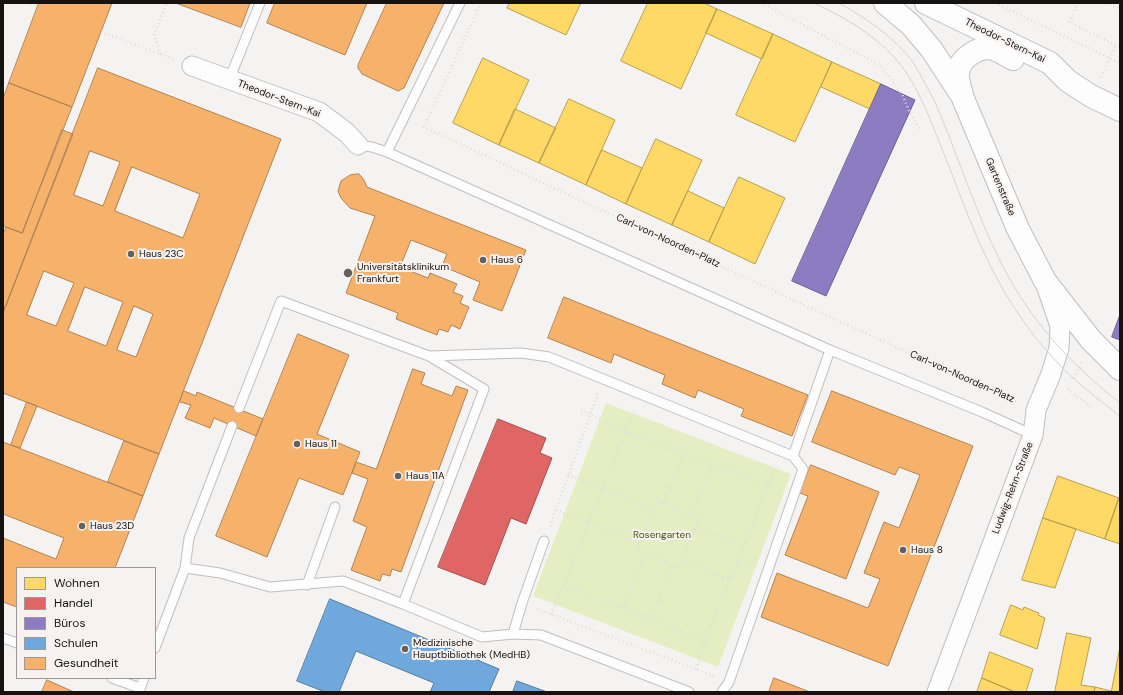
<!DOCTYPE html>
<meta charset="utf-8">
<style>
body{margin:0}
#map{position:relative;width:1123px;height:695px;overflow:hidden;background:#f5f3f1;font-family:"DM Sans",sans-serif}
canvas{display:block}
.frame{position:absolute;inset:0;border:4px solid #141312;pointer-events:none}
.legend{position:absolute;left:16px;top:567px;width:140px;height:112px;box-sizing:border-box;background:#f7f2ef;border:1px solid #9c9997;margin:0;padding:5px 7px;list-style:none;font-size:12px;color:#141312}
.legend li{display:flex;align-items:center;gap:8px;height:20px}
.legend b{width:20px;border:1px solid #9c9997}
</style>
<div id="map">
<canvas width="1123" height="695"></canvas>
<div class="frame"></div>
<ul class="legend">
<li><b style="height:11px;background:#ffd966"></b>Wohnen</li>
<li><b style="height:11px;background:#e06666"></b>Handel</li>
<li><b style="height:11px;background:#8e7cc3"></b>Büros</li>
<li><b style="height:11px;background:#6fa8dc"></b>Schulen</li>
<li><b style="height:11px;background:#f6b26b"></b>Gesundheit</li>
</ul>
</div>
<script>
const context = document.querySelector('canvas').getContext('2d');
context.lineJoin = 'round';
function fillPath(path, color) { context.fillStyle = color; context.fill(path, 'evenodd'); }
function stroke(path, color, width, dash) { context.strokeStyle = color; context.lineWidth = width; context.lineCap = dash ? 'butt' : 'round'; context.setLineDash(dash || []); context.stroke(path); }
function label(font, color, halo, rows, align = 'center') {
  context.font = font + ' "DM Sans",sans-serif'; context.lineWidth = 4; context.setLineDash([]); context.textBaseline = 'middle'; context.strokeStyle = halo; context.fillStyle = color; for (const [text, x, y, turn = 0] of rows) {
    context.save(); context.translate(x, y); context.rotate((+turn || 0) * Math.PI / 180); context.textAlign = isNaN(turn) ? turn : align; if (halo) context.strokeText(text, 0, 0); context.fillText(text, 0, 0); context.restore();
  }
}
fillPath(new Path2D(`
 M606,403L791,474L718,667L533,596Z`), '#e5eec3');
const homes = new Path2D(`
 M510,3H581L566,35L507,8Z
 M648,3H704L717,9L681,89L621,61Z
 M717,9L773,34L762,59L706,33Z
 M773,34L832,62L795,142L736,115Z
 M483,58L529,80L499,145L453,123Z
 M832,62L881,84L870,109L821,87Z
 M569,99L615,120L586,185L539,163Z
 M515,109L556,128L539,163L499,145Z
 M656,139L702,160L672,225L626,204Z
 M602,150L642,168L626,204L586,185Z
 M739,177L785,198L755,264L709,242Z
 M688,191L724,208L709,242L672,225Z
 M1058,476L1119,498L1105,539L1043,518Z
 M1119,498H1120V544L1105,539Z
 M1043,518L1076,529L1055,588L1022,580Z
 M1011,605L1023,610L1024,607L1039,613L1038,615L1045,618L1037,649L1000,635Z
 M1067,633L1091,638L1081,685L1095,687L1094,692H1055Z
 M1120,647V692H1094L1095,687L1111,691Z
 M990,652L1033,669L1026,692H1015L982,678Z
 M982,678L1015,692H977Z`);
fillPath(homes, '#ffd966');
stroke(homes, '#b89e4d', 1);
const shops = new Path2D(`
 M498,419L546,438L540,453L552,458L526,524L511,518L485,585L438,567Z`);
fillPath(shops, '#e06666');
stroke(shops, '#a34d4d', 1);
const offices = new Path2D(`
 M881,84L915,100L826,296L792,281Z
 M1120,315V340L1112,337Z`);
fillPath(offices, '#8e7cc3');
stroke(offices, '#695c8e', 1);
const schools = new Path2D(`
 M330,599L499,669L489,692H430L434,683L356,651L339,692H325L297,681Z
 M517,681L547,692H513Z`);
fillPath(schools, '#6fa8dc');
stroke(schools, '#547b9f', 1);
const health = new Path2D(`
 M39,3H112L72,107L9,83Z
 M176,3H250L241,27Z
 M275,3H367L345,55L267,23Z
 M387,3H444L404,88L398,91L362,74L358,68V65Z
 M98,68L281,139L159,454L3,393V313ZM90,151L120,162L103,206L74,195ZM132,167L200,194L183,238L115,211ZM44,271L74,283L56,326L27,315ZM85,287L123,302L106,346L68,331ZM134,306L153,314L136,357L117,350Z
 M9,83L72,107L22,233L3,226V99Z
 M62,130L73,134L3,313V234L6,227L22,233Z
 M359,174L364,180L367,187L526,250L502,311L473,300L480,282L442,266L447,254L411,240L400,267L428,278L430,273L457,284L453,292L463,296L460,303L469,307L460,329L451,325L448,332L439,329L437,335L396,319L398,313L346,293L375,216L350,208L341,198L338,191L341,181L350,175Z
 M564,297L808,395L792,436L741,416L744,409L698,390L695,398L662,384L665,375L614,354L611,363L548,338Z
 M298,334L349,355L317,434L360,452L343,495L299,478L267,557L216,536Z
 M413,369L425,373L421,384L452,396L456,386L468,390L401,572L392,569L390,576L382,574L380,581L351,570L367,527L353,521L368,479L352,473L356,462L376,469Z
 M184,391L196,396L197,392L263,419L256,436L214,418L210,428L185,418L191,405L180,402Z
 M832,391L973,446L888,666L761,617L777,573L868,608L880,579L864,573L884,522L899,528L920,475L899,467L895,475L812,442Z
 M27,402L37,406L20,448L11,445Z
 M124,441L159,454L143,496L108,482Z
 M3,442L143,496L115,568H17V607L3,602V538L56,559L64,538L3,514Z
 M811,465L879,492L846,579L785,555L808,496L800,493Z
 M774,678L810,692H769Z
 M47,680L74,692H42Z`);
fillPath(health, '#f6b26b');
stroke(health, '#b28250', 1);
const lane = new Path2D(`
 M229,80L260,3
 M358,145L372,147L387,152L830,350L982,412L1033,435
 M387,152L460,3
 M239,408L281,301L429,356L521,353L549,357L793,456L830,350
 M185,568L220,573L270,587L343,581L403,604L484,389L429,356
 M307,585L335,507
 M403,604L482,637L513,634L541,635L689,692
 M513,634L522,603L544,541
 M3,638L17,643
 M155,648L185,568L189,538L232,426
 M112,678L140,688
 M139,692L144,678
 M722,692L729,682L803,469L793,456`);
const street = new Path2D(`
 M192,66L319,112L346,132L358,145
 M937,692L1033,435L1036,410L1051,374L1059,348L1060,326L1047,288`);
const secondary = new Path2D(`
 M885,3L911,25L932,50L962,96L1018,229L1045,281L1091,340L1120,369
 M926,3L1050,63L1068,81L1091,96L1120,110
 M962,95C961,89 957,80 958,73C959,59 979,45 993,49C1000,51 1007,56 1013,59`);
stroke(lane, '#c0bfbd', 11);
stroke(street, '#c0bfbd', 21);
stroke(secondary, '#c0bfbd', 24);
stroke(new Path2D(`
 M27,3L38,7
 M481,3L424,127L819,312L1017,402
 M761,3L880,65L902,94L910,113L920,130
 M995,3L1120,63
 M1078,3L1069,22L1120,47
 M1106,3L1120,9
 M101,32L174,59
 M161,54L154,35L166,5L165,3
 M1101,77L1116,45
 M1074,378L1082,363
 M1068,389L1091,407
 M581,410L626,432L768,485L705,641L564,584C588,526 611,467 635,409
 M568,475L654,510
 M768,485L776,466
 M658,501L699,519L678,568L637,549Z
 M664,503L684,454
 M556,510L640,543
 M691,515L712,464
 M550,526L598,393
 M696,528L744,546
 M682,560L730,580
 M737,563L751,569
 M624,608L645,553
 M537,609L714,676
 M551,614L564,584
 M650,619L673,565
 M696,669L705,641`), '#ddd', 2.5, [1, 3]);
stroke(lane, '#fefdfd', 9);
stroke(street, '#fefdfd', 19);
stroke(secondary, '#fefdfd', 22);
stroke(new Path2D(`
 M814,3C842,16 872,33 894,57C916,81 928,114 940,144C957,185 971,228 991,267C1008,301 1030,334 1056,361C1075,382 1098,399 1120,416
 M839,3C866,18 894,37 913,62C921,75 928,89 935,102C958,155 975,211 1001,263C1031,321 1069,363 1120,403`), '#d3d3d2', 1);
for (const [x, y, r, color] of [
 [131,254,4,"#636160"],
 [483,260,4,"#636160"],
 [348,273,5,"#636160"],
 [297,444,4,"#636160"],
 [398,476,4,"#636160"],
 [82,526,4,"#636160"],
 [903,550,4,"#636160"],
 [405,649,4,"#636160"]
]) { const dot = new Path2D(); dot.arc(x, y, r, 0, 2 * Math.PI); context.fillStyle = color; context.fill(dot); stroke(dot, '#f7f2ef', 1.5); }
label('10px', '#141312', '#f7f2ef', [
 ["Theodor-Stern-Kai",1005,41,26],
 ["Theodor-Stern-Kai",279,99,21],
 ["Gartenstraße",1000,187,67],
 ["Carl-von-Noorden-Platz",668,241,25],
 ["Carl-von-Noorden-Platz",962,377,24],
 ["Ludwig-Rehn-Straße",1013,488,-69]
]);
label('10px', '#141312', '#f7f2ef', [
 ["Haus 23C",139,254],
 ["Haus 6",491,260],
 ["Universitätsklinikum",357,267],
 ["Frankfurt",357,279],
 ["Haus 11",305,444],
 ["Haus 11A",406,476],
 ["Haus 23D",90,526],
 ["Haus 8",911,550],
 ["Medizinische",413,643],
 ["Hauptbibliothek (MedHB)",413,655]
], 'left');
label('10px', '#4c5817', '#f7f2ef', [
 ["Rosengarten",662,535]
]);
</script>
